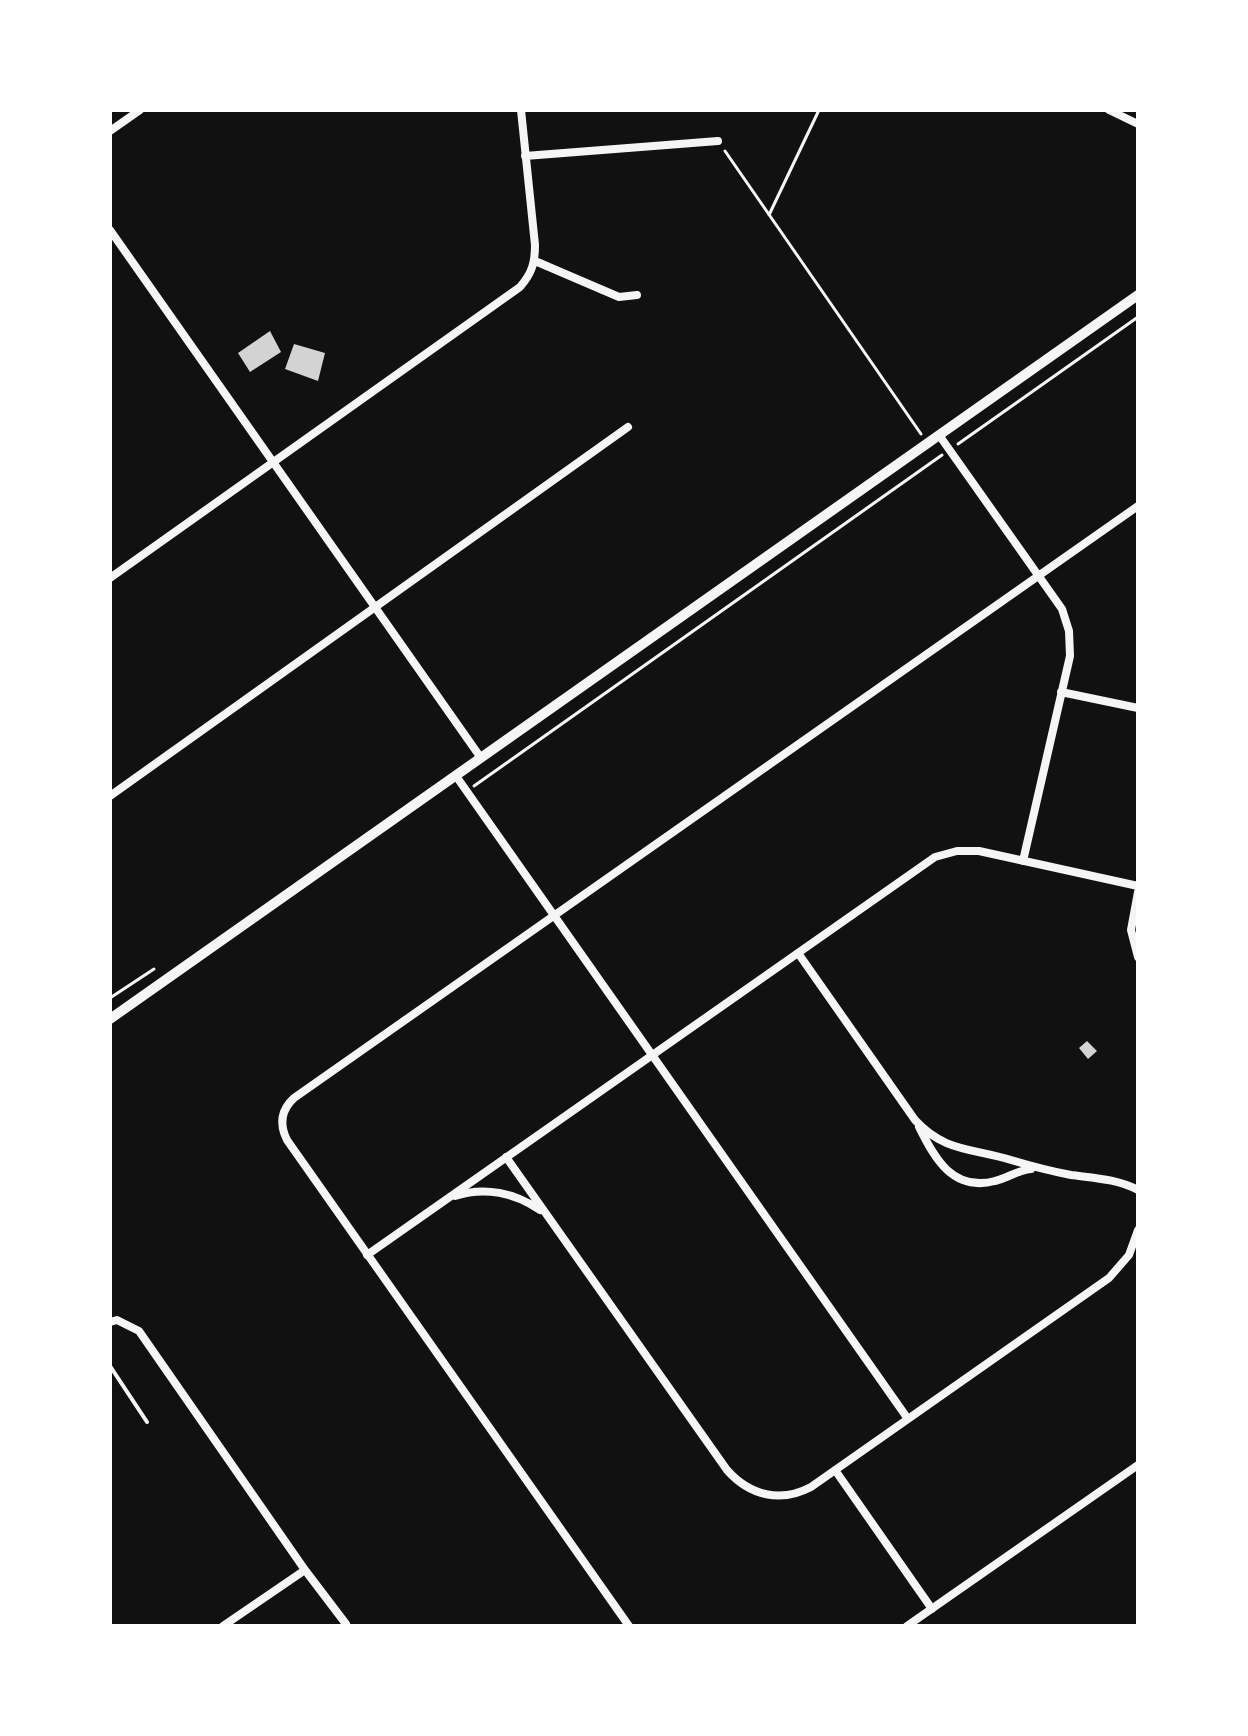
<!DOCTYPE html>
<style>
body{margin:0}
#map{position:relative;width:1248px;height:1736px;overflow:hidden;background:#111;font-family:"Source Sans 3",sans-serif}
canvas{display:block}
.frame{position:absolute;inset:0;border:112px solid #fff;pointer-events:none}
</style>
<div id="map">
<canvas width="1248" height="1736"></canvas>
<div class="frame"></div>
</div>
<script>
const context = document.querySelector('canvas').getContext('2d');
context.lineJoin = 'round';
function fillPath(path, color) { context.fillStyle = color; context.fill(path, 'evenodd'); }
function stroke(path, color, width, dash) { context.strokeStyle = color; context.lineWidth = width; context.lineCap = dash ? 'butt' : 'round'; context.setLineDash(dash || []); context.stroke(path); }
fillPath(new Path2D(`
 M270,331L281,352L250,372L238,353Z
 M294,344L325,353L318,381L285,369Z
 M1087,1041L1097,1051L1088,1059L1079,1048Z`), '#d3d3d3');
stroke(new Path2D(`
 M725,151L921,434
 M769,215L819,110
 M958,444L1138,317
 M474,786L942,455
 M110,998L154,969`), '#f5f5f5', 3);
stroke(new Path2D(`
 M110,1366L147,1422`), '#f5f5f5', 4);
stroke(new Path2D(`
 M1109,110L1138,124
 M110,131L140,110
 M525,156L718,141
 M110,230L481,758
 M535,261L619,297L637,295
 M939,435L1062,609L1069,631L1070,656L1023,861
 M110,578L520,287C532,273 535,263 535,245L521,110
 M1061,692L1138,708
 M456,776L908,1419
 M110,796L628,427
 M1138,892L1131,930L1138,957
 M798,953L915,1120C944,1152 972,1148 1011,1160C1031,1166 1050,1171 1071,1175C1094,1178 1118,1179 1138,1190
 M919,1127C935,1159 953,1192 995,1181C1008,1178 1018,1170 1031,1169
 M506,1157L727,1470C750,1496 781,1503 811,1487L1109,1278L1129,1255L1138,1230
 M455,1196C485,1186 515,1193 540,1210
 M367,1255L935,857L957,851H979L1138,886
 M110,1322L117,1320L139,1331L305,1570L346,1624
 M835,1470L932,1609
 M223,1626L305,1570
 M629,1626L287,1140C279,1124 281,1110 294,1098L1138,506
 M907,1626L1138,1465`), '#f5f5f5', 8);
stroke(new Path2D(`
 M110,1019L1138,295`), '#f5f5f5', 10);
</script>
